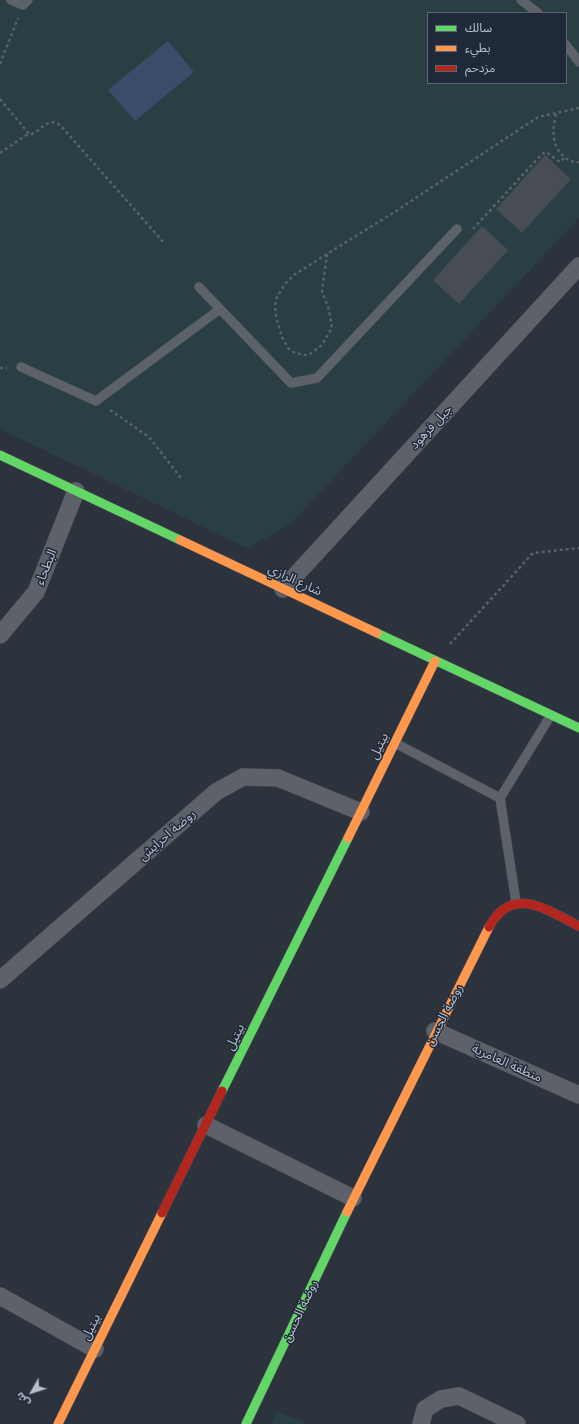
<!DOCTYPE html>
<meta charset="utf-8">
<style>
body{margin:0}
#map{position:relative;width:579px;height:1424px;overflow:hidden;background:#2d333d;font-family:"Public Sans","Noto Sans Arabic",sans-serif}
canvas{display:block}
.legend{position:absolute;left:427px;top:12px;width:140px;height:72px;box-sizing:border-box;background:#1f2939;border:1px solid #5c6574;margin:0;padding:5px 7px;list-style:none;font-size:12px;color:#b8bfcd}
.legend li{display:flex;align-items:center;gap:8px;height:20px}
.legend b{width:20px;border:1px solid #5c6574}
.north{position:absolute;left:12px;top:1372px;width:40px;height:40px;-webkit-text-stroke:3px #1f2939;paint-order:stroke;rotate:231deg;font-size:11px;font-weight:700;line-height:16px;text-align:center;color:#b8bfcd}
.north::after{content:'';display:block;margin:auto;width:14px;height:18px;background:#b8bfcd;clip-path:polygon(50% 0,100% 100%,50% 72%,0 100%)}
</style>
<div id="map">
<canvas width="579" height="1424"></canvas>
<ul class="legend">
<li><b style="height:5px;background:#63d668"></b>سالك</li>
<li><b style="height:5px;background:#ff974d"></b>بطيء</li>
<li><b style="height:5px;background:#b3261e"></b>مزدحم</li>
</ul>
<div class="north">ش</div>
</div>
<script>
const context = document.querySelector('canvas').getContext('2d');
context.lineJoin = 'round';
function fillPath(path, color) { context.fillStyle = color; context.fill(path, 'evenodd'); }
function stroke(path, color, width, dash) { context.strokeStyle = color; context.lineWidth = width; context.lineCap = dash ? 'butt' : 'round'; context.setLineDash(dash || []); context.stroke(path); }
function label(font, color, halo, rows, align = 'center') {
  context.font = font + ' "Public Sans","Noto Sans Arabic",sans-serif'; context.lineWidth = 3; context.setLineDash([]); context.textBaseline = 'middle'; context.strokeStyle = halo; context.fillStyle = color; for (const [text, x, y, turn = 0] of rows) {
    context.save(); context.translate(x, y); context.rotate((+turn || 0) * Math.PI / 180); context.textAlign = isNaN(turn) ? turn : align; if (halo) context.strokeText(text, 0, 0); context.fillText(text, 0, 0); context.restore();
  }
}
fillPath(new Path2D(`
 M0,0H579V218L289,525L247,548L0,429ZM428,13H566V83H428Z
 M278,1411L308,1424H272Z`), '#293f44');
fillPath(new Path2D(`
 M168,41L194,72L135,121L108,90Z`), '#3a4c69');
fillPath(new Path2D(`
 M545,155L571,179L522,233L496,209Z
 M482,226L508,250L459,304L433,280Z`), '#474c55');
const lane = new Path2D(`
 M11,0L23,5L28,0
 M521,0L538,13
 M566,45L579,62
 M199,287L291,383L317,378L457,229
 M21,367L96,401L220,309
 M395,743L500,798
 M516,902L500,798L551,715`);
const street = new Path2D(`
 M283,589L579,266
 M0,635L36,592L76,491
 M0,980L216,792L243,777L278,778L361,812
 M435,1031L579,1095
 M206,1125L353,1198
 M0,1296L95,1349
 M421,1424L425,1409L441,1399L459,1396L517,1424`);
const fast = new Path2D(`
 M0,455L180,540
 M377,633L579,728
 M222,1091L348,838
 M246,1424L347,1212`);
const slow = new Path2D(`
 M180,540L377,633
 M348,838L435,661
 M347,1212L489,927
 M58,1424L162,1213`);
const jam = new Path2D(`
 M489,927C512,884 547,910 579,926
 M162,1213L222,1091`);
stroke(lane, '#4a4e55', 10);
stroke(street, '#4a4e55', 18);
stroke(fast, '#4a4e55', 10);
stroke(slow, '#4a4e55', 10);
stroke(jam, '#4a4e55', 10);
stroke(new Path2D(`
 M0,64L18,18
 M0,99L30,135C41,131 49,115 61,126L165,244
 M556,114C552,131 551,147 567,159C571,161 574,163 579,162
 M0,153L28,134
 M473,229L542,154L546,152L560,162L565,157
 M327,254L322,291L329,310L332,328L322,345L310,354L305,355L295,353L288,348L282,337L276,317L275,306L276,299L285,284L294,275L327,254L393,213L538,117L579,108
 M0,368H7
 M110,410L149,437L181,478
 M450,644L533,553L579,548`), '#5a6167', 2.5, [3, 3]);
stroke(lane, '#5d626a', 9);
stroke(street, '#5d626a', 17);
stroke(fast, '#63d668', 9);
stroke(slow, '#ff974d', 9);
stroke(jam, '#b3261e', 9);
label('13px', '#b8bfcd', '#1f2939', [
 ["جبل فرهود",431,427,-47],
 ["البطحاء",46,567,-68],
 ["شارع الرازي",295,580,25],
 ["بيتيل",379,746,-64],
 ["روضة احرايش",167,835,-41],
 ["روضة الحسن",444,1015,-63],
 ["بيتيل",235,1037,-64],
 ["منطقة العامرية",507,1063,24],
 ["روضة الحسن",300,1311,-65],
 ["بيتيل",91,1327,-64]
]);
</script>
